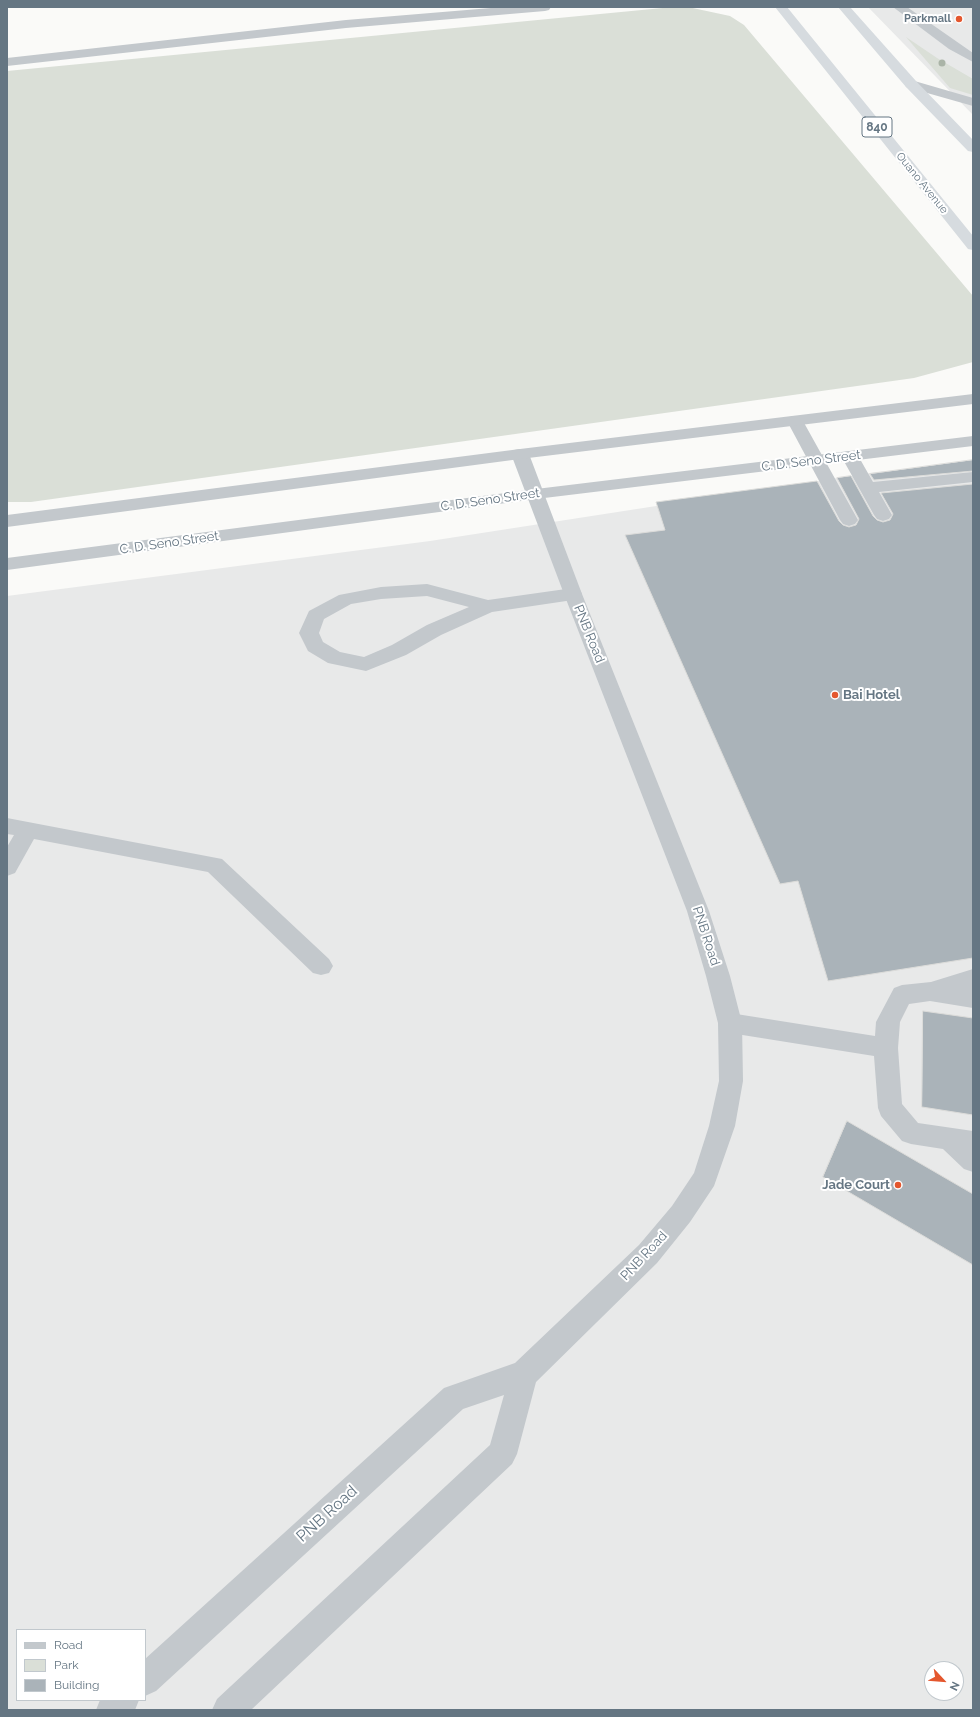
<!DOCTYPE html>
<style>
body{margin:0}
#map{position:relative;width:980px;height:1717px;overflow:hidden;background:#fafaf8;font-family:Raleway,sans-serif}
canvas{display:block}
.frame{position:absolute;inset:0;border:8px solid #657683;pointer-events:none}
.legend{position:absolute;left:16px;top:1629px;width:130px;height:72px;box-sizing:border-box;background:#fff;border:1px solid #c1c8cd;margin:0;padding:5px 7px;list-style:none;font-size:12px;color:#657683}
.legend li{display:flex;align-items:center;gap:8px;height:20px}
.legend b{width:20px;border:1px solid #c1c8cd}
.north{position:absolute;left:924px;top:1661px;width:40px;height:40px;box-sizing:border-box;background:#fff;border:1px solid #c1c8cd;border-radius:50%;rotate:116deg;font-size:11px;font-weight:700;line-height:16px;text-align:center;color:#657683}
.north::after{content:'';display:block;margin:auto;width:14px;height:18px;background:#e4572e;clip-path:polygon(50% 0,100% 100%,50% 72%,0 100%)}
</style>
<div id="map">
<canvas width="980" height="1717"></canvas>
<div class="frame"></div>
<ul class="legend">
<li><b style="height:5px;background:#c3c8cc"></b>Road</li>
<li><b style="height:11px;background:#dadfd7"></b>Park</li>
<li><b style="height:11px;background:#aab3b9"></b>Building</li>
</ul>
<div class="north">N</div>
</div>
<script>
const context = document.querySelector('canvas').getContext('2d');
context.lineJoin = 'round';
function fillPath(path, color) { context.fillStyle = color; context.fill(path, 'evenodd'); }
function stroke(path, color, width, dash) { context.strokeStyle = color; context.lineWidth = width; context.lineCap = dash ? 'butt' : 'round'; context.setLineDash(dash || []); context.stroke(path); }
function label(font, color, halo, rows, align = 'center') {
  context.font = font + ' Raleway,sans-serif'; context.lineWidth = 4; context.setLineDash([]); context.textBaseline = 'middle'; context.strokeStyle = halo; context.fillStyle = color; for (const [text, x, y, turn = 0] of rows) {
    context.save(); context.translate(x, y); context.rotate((+turn || 0) * Math.PI / 180); context.textAlign = isNaN(turn) ? turn : align; if (halo) context.strokeText(text, 0, 0); context.fillText(text, 0, 0); context.restore();
  }
}
fillPath(new Path2D(`
 M868,7H973V115Z
 M973,465V1710H7V596L430,541L876,472ZM17,1630H145V1700H17ZM932,1669H956V1693H932Z`), '#e8e9e9');
fillPath(new Path2D(`
 M673,7H688L730,16L744,25L973,296V362L914,378L31,502H7V71Z
 M906,37L937,58L973,79V95L950,88Z`), '#dadfd7');
const building = new Path2D(`
 M973,460V471L874,480L870,474Z
 M851,476L873,516L877,520L883,522L890,520L893,514L881,493L973,484V958L828,981L798,881L780,884L625,535L665,530L656,502L817,481L839,521L843,525L849,527L856,525L859,519L837,478Z
 M923,1011L973,1018V1115L922,1107Z
 M847,1121L973,1194V1265L823,1177Z`);
fillPath(building, '#aab3b9');
stroke(building, '#dcdcda', 1);
fillPath(new Path2D(`
 M893,7H907L973,53V62L949,49Z
 M911,80L973,98V106L906,87L905,84L906,81Z
 M795,416L801,417L803,421L858,520L855,524L849,526L843,524L840,520L787,421L789,417Z
 M850,451L856,452L873,482L973,472V482L879,492L892,515L889,519L883,521L877,519L874,515L841,456L844,452Z
 M427,584L488,600L573,588L580,590L582,594L580,598L573,600L492,612L441,635L406,655L366,671L328,663L308,651L299,633L309,611L339,595L381,587ZM427,596L469,607L427,625L392,645L364,657L340,652L323,642L319,633L324,619L351,604L381,599Z
 M7,818L222,859L329,959L333,966L329,973L321,975L313,973L208,872L34,839L15,873L7,876V847L14,835L7,834Z
 M973,969V1008L930,1001L909,1004L900,1022L898,1048L902,1104L918,1123L973,1131V1172L964,1169L943,1149L911,1144L902,1141L881,1116L878,1108L874,1056L730,1033L722,1030L718,1023L722,1016L730,1013L875,1036L876,1022L894,988L902,985L931,982Z`), '#c3c8cc');
fillPath(new Path2D(`
 M503,7H551L549,10L545,11L346,28L7,66V58L346,20Z
 M520,449L526,450L529,454L582,594L709,911L730,976L742,1023L743,1081L735,1126L714,1186L690,1222L657,1263L536,1382L517,1454L512,1464L251,1710H212L217,1699L490,1445L504,1395L463,1409L156,1691L145,1696V1659L444,1388L515,1363L639,1245L672,1206L694,1173L709,1126L719,1081L718,1023L706,976L687,911L564,594L511,454L514,450Z
 M100,1700H139L135,1710H96Z`), '#c3c8cc');
fillPath(new Path2D(`
 M973,394V404L520,459L7,527V515L520,449Z
 M973,436V446L536,499L7,570V558L536,489Z`), '#c3c8cc');
fillPath(new Path2D(`
 M775,7H787L973,236V250L968,249Z
 M838,7H850L916,81L973,140V152L968,151L906,87Z`), '#d6dbdf');
context.fillStyle = '#aab4a7';
for (const [x, y] of [
 [942,63]
]) { context.beginPath(); context.arc(x, y, 3.5, 0, 2 * Math.PI); context.fill(); }
for (const [x, y, r, color] of [
 [959,19,4,"#e4572e"],
 [835,695,4,"#e4572e"],
 [898,1185,4,"#e4572e"]
]) { const dot = new Path2D(); dot.arc(x, y, r, 0, 2 * Math.PI); context.fillStyle = color; context.fill(dot); stroke(dot, '#fff', 1.5); }
label('bold 11px', '#657683', '#fff', [
 ["Parkmall",951,19]
], 'right');
label('11px', '#657683', '#fff', [
 ["Ouano Avenue",922,183,51]
]);
for (const [x, y, w] of [
 [877,127,30]
]) { const box = new Path2D(); box.roundRect(x - w / 2, y - 10, w, 20, 3); context.fillStyle = '#fff'; context.fill(box); stroke(box, '#657683', 1); }
label('bold 12px', '#657683', null, [
 ["840",877,127]
]);
label('13px', '#657683', '#fff', [
 ["C. D. Seno Street",811,461,-7],
 ["C. D. Seno Street",490,500,-8],
 ["C. D. Seno Street",169,543,-8],
 ["PNB Road",589,634,68],
 ["PNB Road",706,936,72],
 ["PNB Road",644,1256,-47]
]);
label('bold 13px', '#657683', '#fff', [
 ["Bai Hotel",843,695],
 ["Jade Court",890,1185,"right"]
], 'left');
label('16px', '#657683', '#fff', [
 ["PNB Road",327,1514,-42]
]);
</script>
